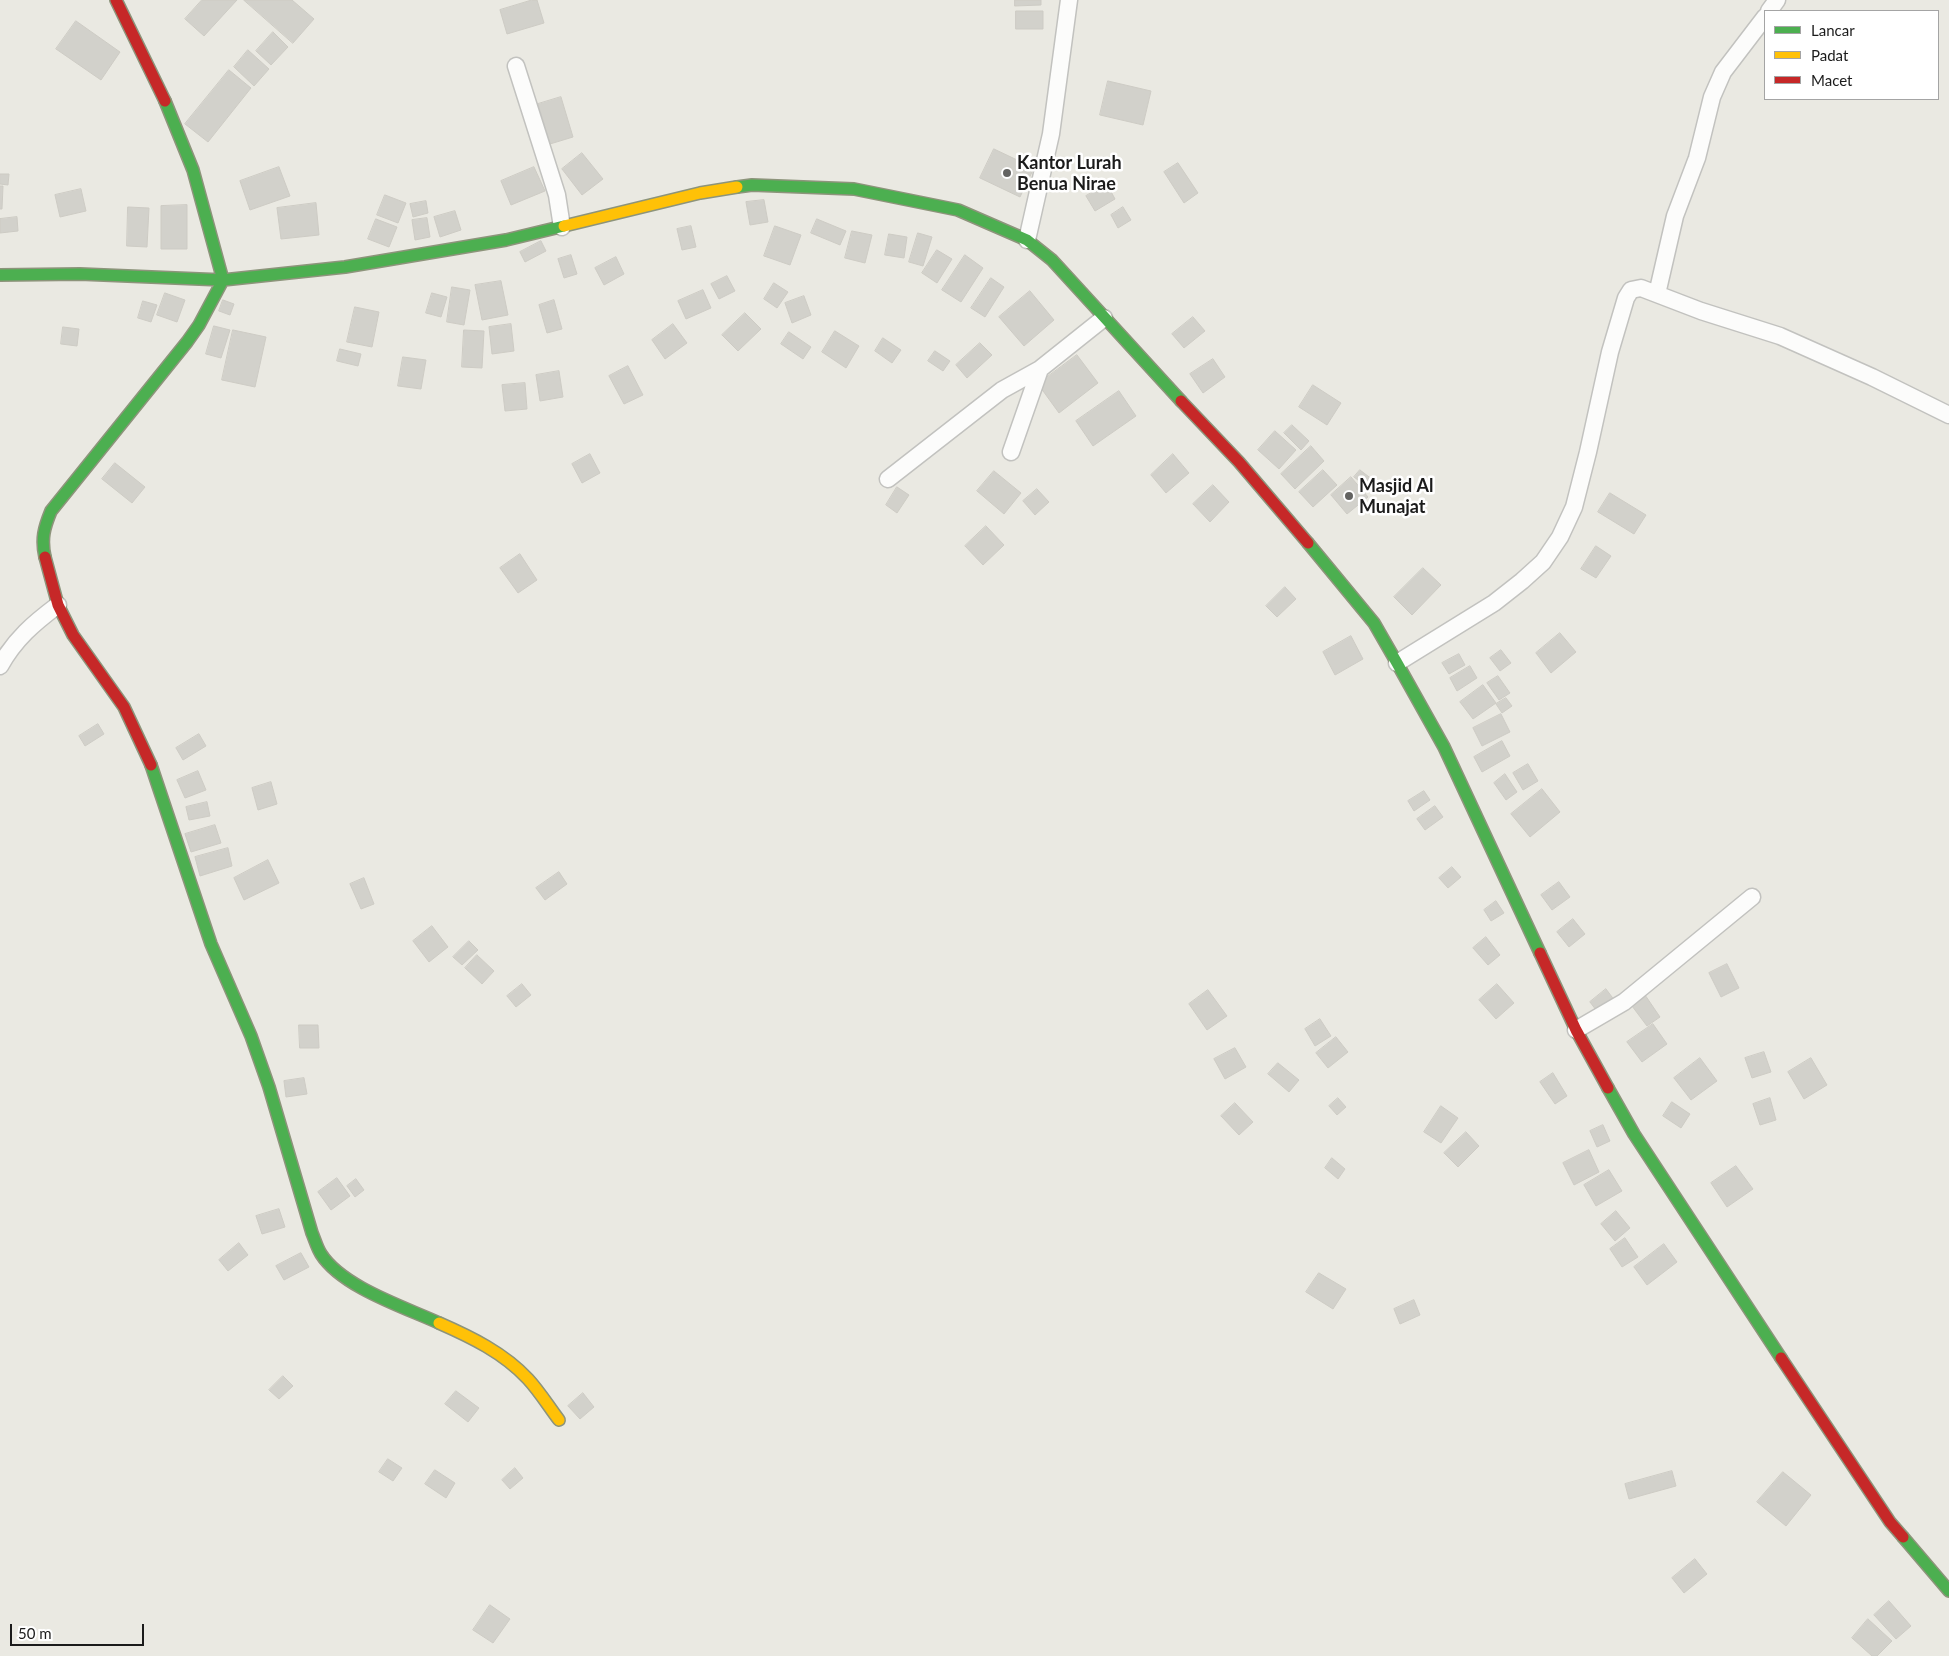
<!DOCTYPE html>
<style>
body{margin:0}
#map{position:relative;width:1949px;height:1656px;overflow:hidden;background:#eae9e2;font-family:Lato,sans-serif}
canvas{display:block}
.legend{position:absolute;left:1764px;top:10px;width:175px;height:90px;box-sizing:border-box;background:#fff;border:1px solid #a4a4a4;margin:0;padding:6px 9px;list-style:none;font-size:15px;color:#1b1b1b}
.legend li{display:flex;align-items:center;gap:10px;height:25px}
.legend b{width:25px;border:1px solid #a4a4a4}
.scale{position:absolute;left:10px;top:1624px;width:134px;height:22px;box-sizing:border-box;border:2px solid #1b1b1b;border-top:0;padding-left:6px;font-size:15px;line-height:18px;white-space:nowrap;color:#1b1b1b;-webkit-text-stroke:4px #fff;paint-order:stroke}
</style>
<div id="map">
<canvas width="1949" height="1656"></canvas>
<ul class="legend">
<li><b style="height:6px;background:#4caf50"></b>Lancar</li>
<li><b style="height:6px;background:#ffc107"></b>Padat</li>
<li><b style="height:6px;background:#c62828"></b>Macet</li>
</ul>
<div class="scale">50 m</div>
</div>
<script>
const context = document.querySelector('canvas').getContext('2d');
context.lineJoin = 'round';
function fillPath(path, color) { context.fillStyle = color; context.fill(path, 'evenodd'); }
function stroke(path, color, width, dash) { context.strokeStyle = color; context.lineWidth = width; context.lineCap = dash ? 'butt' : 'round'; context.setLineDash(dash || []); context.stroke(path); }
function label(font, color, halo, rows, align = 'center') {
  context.font = font + ' Lato,sans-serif'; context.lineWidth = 5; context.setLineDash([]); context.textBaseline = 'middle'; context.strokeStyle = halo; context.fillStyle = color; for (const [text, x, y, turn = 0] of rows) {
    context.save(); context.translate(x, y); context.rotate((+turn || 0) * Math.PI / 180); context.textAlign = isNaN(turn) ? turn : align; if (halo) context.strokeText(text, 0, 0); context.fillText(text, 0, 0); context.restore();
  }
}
const building = new Path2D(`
 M202,0H237L204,36L185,19Z
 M244,0H292L314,19L293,43Z
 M532,0H537L544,23L507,34L500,10Z
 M1015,0H1041V5L1015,6Z
 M1016,11H1043V29H1016Z
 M76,21L120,52L101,80L56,49Z
 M273,32L288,47L271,65L256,51Z
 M248,50L269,69L254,86L234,67Z
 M229,70L251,88L208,142L185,124Z
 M1108,81L1151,91L1143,125L1100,115Z
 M561,97L573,137L550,144L538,104Z
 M994,149L1034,168L1020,197L980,178Z
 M582,153L603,179L582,195L562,169Z
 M1178,163L1198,193L1184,203L1164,172Z
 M279,167L290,196L250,210L240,181Z
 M534,167L545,191L511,205L501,181Z
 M0,174H9L8,185L0,184Z
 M1107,184L1115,199L1095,211L1086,196Z
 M0,186H3L2,209H0Z
 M81,189L86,211L60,217L55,195Z
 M385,195L406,203L398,223L377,215Z
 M764,200L768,222L750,225L746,202Z
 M426,201L428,213L413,217L410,204Z
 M316,203L319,235L281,239L277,208Z
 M187,205V249H161V206Z
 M128,207L149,208L147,247L127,246Z
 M1123,207L1131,220L1118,228L1111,215Z
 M455,211L461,230L440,237L434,217Z
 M17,217L18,231L0,233V219Z
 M427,218L430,237L415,240L412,220Z
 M376,219L397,227L389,247L368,239Z
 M817,219L846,231L840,245L811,233Z
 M691,226L696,247L682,250L677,229Z
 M775,226L801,235L790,265L764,256Z
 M852,231L872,235L865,263L845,258Z
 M918,233L932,237L923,266L909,262Z
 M889,234L907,237L904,258L885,255Z
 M541,241L546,251L525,262L520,252Z
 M937,250L952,259L937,283L922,273Z
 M571,255L577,274L564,278L558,259Z
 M965,255L983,268L961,302L942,290Z
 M616,257L624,274L604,285L595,268Z
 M727,276L735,291L719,299L711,284Z
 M991,278L1004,287L985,317L971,308Z
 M501,281L508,315L482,320L475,285Z
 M774,283L788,292L777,308L764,299Z
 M452,287L470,290L464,325L447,322Z
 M703,290L711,308L686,319L678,301Z
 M1030,291L1054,320L1024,346L999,317Z
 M165,293L185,300L177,322L157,315Z
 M432,293L447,297L441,317L426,313Z
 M804,296L811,315L792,323L785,303Z
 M223,300L234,304L230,315L219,311Z
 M554,300L562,329L547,333L539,305Z
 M143,301L157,305L151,322L138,318Z
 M355,307L379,312L372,347L347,342Z
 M745,313L761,329L738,351L722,335Z
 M1193,317L1205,331L1184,348L1172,334Z
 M511,324L514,351L492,354L489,327Z
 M673,324L687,343L665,359L652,340Z
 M214,326L230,330L221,358L206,354Z
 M63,327L79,329L77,346L61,344Z
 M233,330L266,337L255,387L222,380Z
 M464,330L484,331L482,368L462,367Z
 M835,331L859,346L846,368L822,352Z
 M789,332L811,347L803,359L781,344Z
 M883,338L901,350L892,363L875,351Z
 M980,343L992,355L967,378L956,365Z
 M340,349L361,354L358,366L337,361Z
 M935,351L950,361L943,371L928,361Z
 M1077,355L1098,383L1059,413L1038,384Z
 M403,357L426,360L421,389L398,386Z
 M1213,359L1225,377L1203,393L1190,374Z
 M628,366L643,395L624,404L609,376Z
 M559,371L563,397L540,401L536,375Z
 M525,383L527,409L505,411L502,385Z
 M1313,385L1341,403L1327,425L1299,407Z
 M1119,391L1136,416L1093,446L1076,421Z
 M1292,425L1309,441L1301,450L1284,433Z
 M1275,431L1296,450L1279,469L1258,450Z
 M1311,446L1324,461L1295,489L1281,474Z
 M590,454L600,473L582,483L572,464Z
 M1173,454L1189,473L1166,493L1151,475Z
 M115,463L145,487L132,503L102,479Z
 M1323,470L1337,485L1313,507L1299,492Z
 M1360,470L1373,480L1368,488L1354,477Z
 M994,471L1021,493L1004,514L977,491Z
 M1351,477L1368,497L1347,514L1331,495Z
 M1213,485L1229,502L1210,522L1193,504Z
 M897,487L909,495L897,513L886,505Z
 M1037,489L1049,502L1035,515L1023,501Z
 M1610,493L1646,515L1634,534L1598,512Z
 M986,526L1004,545L983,565L965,546Z
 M1596,546L1611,556L1596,578L1581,569Z
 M520,554L537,580L518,593L500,568Z
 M1423,568L1441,585L1412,615L1394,597Z
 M1285,587L1296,599L1277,617L1266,606Z
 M1560,633L1576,652L1551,673L1536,653Z
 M1351,636L1363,659L1335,675L1323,652Z
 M1501,650L1511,663L1500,671L1490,658Z
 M1459,654L1465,665L1449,674L1442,663Z
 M1470,666L1477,678L1457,691L1450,678Z
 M1498,676L1510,693L1499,700L1487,683Z
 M1483,685L1496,703L1473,719L1460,702Z
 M1506,698L1512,706L1502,713L1496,704Z
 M1501,714L1510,732L1482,746L1473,728Z
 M98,724L104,734L85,746L79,736Z
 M199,734L206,746L183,760L176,748Z
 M1502,741L1510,756L1482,772L1474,757Z
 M1528,764L1538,781L1523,790L1513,773Z
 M198,771L206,790L185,798L177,780Z
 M1505,774L1517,792L1506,800L1494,783Z
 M271,782L277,804L258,810L252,788Z
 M1542,789L1560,812L1530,837L1511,814Z
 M1424,791L1430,800L1414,811L1408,801Z
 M207,802L210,816L189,820L186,807Z
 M1435,806L1443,817L1425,830L1417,819Z
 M215,825L221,843L191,852L185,834Z
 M228,848L232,866L200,876L195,857Z
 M268,860L279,883L244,900L234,878Z
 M1452,867L1461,877L1448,888L1439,878Z
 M559,872L567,884L545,900L536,888Z
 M364,878L374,904L361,909L350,884Z
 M1559,882L1570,897L1552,910L1541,895Z
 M1496,901L1504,913L1491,921L1484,910Z
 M1573,919L1585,934L1569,947L1557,932Z
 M432,926L448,947L429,962L413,941Z
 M1486,937L1500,955L1488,965L1473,948Z
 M469,941L478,950L462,965L453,957Z
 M477,955L494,971L482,984L465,968Z
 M1727,964L1739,988L1721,997L1709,973Z
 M522,984L531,995L516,1007L507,996Z
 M1497,984L1514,1003L1496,1019L1479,1000Z
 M1606,989L1615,1001L1599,1014L1590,1002Z
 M1208,990L1227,1016L1207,1030L1189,1004Z
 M1643,992L1660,1017L1647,1026L1629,1002Z
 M1320,1019L1331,1036L1315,1046L1305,1029Z
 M1653,1024L1667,1044L1642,1062L1627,1042Z
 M299,1025H318L319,1048H300Z
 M1336,1037L1348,1052L1328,1068L1316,1053Z
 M1235,1048L1246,1067L1225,1079L1214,1059Z
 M1764,1052L1771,1072L1752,1078L1745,1058Z
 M1700,1058L1717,1081L1691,1100L1674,1078Z
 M1811,1058L1827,1085L1804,1099L1788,1072Z
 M1278,1063L1299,1080L1289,1092L1268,1074Z
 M1553,1073L1567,1096L1555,1104L1540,1082Z
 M304,1078L307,1094L286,1097L284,1081Z
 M1338,1098L1346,1107L1337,1115L1329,1106Z
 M1770,1098L1776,1120L1760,1125L1753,1104Z
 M1672,1102L1690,1114L1681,1128L1663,1116Z
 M1235,1103L1253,1122L1239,1135L1221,1116Z
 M1441,1106L1458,1118L1441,1143L1424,1132Z
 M1603,1125L1610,1141L1597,1147L1590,1131Z
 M1466,1132L1479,1146L1458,1167L1444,1153Z
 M1589,1150L1599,1172L1574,1185L1563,1163Z
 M1332,1158L1345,1169L1338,1179L1325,1168Z
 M1736,1166L1753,1189L1727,1207L1711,1183Z
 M1609,1170L1622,1191L1596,1206L1584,1185Z
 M337,1178L350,1196L331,1210L318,1192Z
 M356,1179L364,1190L355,1197L347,1186Z
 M279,1209L285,1227L262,1234L256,1216Z
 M1616,1211L1630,1228L1615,1241L1601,1224Z
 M1625,1238L1638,1257L1622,1267L1610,1249Z
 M239,1243L248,1255L228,1271L219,1260Z
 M1664,1244L1677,1262L1647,1285L1634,1267Z
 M301,1253L309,1267L284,1280L276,1266Z
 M1319,1273L1346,1289L1333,1309L1306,1292Z
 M1414,1300L1420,1315L1400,1324L1394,1309Z
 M283,1376L293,1386L279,1399L269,1390Z
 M456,1391L479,1408L468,1422L445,1404Z
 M583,1393L594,1407L580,1419L568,1406Z
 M388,1459L402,1468L393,1481L379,1472Z
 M515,1468L523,1478L510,1489L502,1480Z
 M435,1470L455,1483L446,1498L425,1484Z
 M1672,1471L1676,1486L1629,1499L1625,1484Z
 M1783,1472L1811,1495L1786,1526L1757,1502Z
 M1695,1559L1707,1574L1684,1593L1672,1578Z
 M1889,1601L1911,1626L1896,1639L1874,1615Z
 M490,1605L510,1619L493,1643L473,1630Z
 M1868,1619L1892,1641L1877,1656H1872L1852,1638Z`);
fillPath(building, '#d2d1cb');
stroke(building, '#cdcbc4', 1);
const street = new Path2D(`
 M1769,11L1777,0
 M516,66L557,195L562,227
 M1027,240L1051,134L1069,0
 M1657,294L1675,216L1697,158L1712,97L1723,72L1765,17
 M1011,452L1040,369L1104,318
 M888,479L1002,390L1040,369
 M1397,663L1494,603L1522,581L1543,562L1560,537L1574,507L1588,452L1610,352L1626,298L1631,290L1641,288L1701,311L1780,336L1872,377L1949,415
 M0,666C15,639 34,623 58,605
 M1576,1030L1624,1002L1752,897`);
const fast = new Path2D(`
 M737,187L752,185L854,189L958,210L1027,240L1052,260L1181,401
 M0,275L80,274L223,280L345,267L506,240L564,226
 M1308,543L1374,623L1397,663L1444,747L1540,953
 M45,557C41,539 44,528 51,511L187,342L199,325L223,280L193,170L165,101
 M151,765L211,944L251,1036L269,1087L312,1233C315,1240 317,1248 321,1254C342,1287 404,1307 439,1323
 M1608,1088L1634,1134L1781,1358
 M1903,1537L1949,1591`);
const slow = new Path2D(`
 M564,226L700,193L737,187
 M439,1323C471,1337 504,1353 528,1379C540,1392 549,1407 559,1420`);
const jam = new Path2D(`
 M116,0L165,101
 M1181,401L1239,462L1308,543
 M45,557L58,605L73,635L124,707L151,765
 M1540,953L1576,1030L1608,1088
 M1781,1358L1890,1522L1903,1537`);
stroke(street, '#c2c2bf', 19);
stroke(fast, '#8d947b', 14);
stroke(slow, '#8d947b', 14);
stroke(jam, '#8d947b', 14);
stroke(street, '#fcfcfb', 16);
stroke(fast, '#4caf50', 11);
stroke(slow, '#ffc107', 11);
stroke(jam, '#c62828', 11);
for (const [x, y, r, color] of [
 [1007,173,5,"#636361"],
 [1349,496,5,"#636361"]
]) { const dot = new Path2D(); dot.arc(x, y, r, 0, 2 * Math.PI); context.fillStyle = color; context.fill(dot); stroke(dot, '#fff', 2); }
label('bold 18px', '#1b1b1b', '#fff', [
 ["Kantor Lurah",1017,163],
 ["Benua Nirae",1017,184],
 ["Masjid Al",1359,486],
 ["Munajat",1359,507]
], 'left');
</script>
